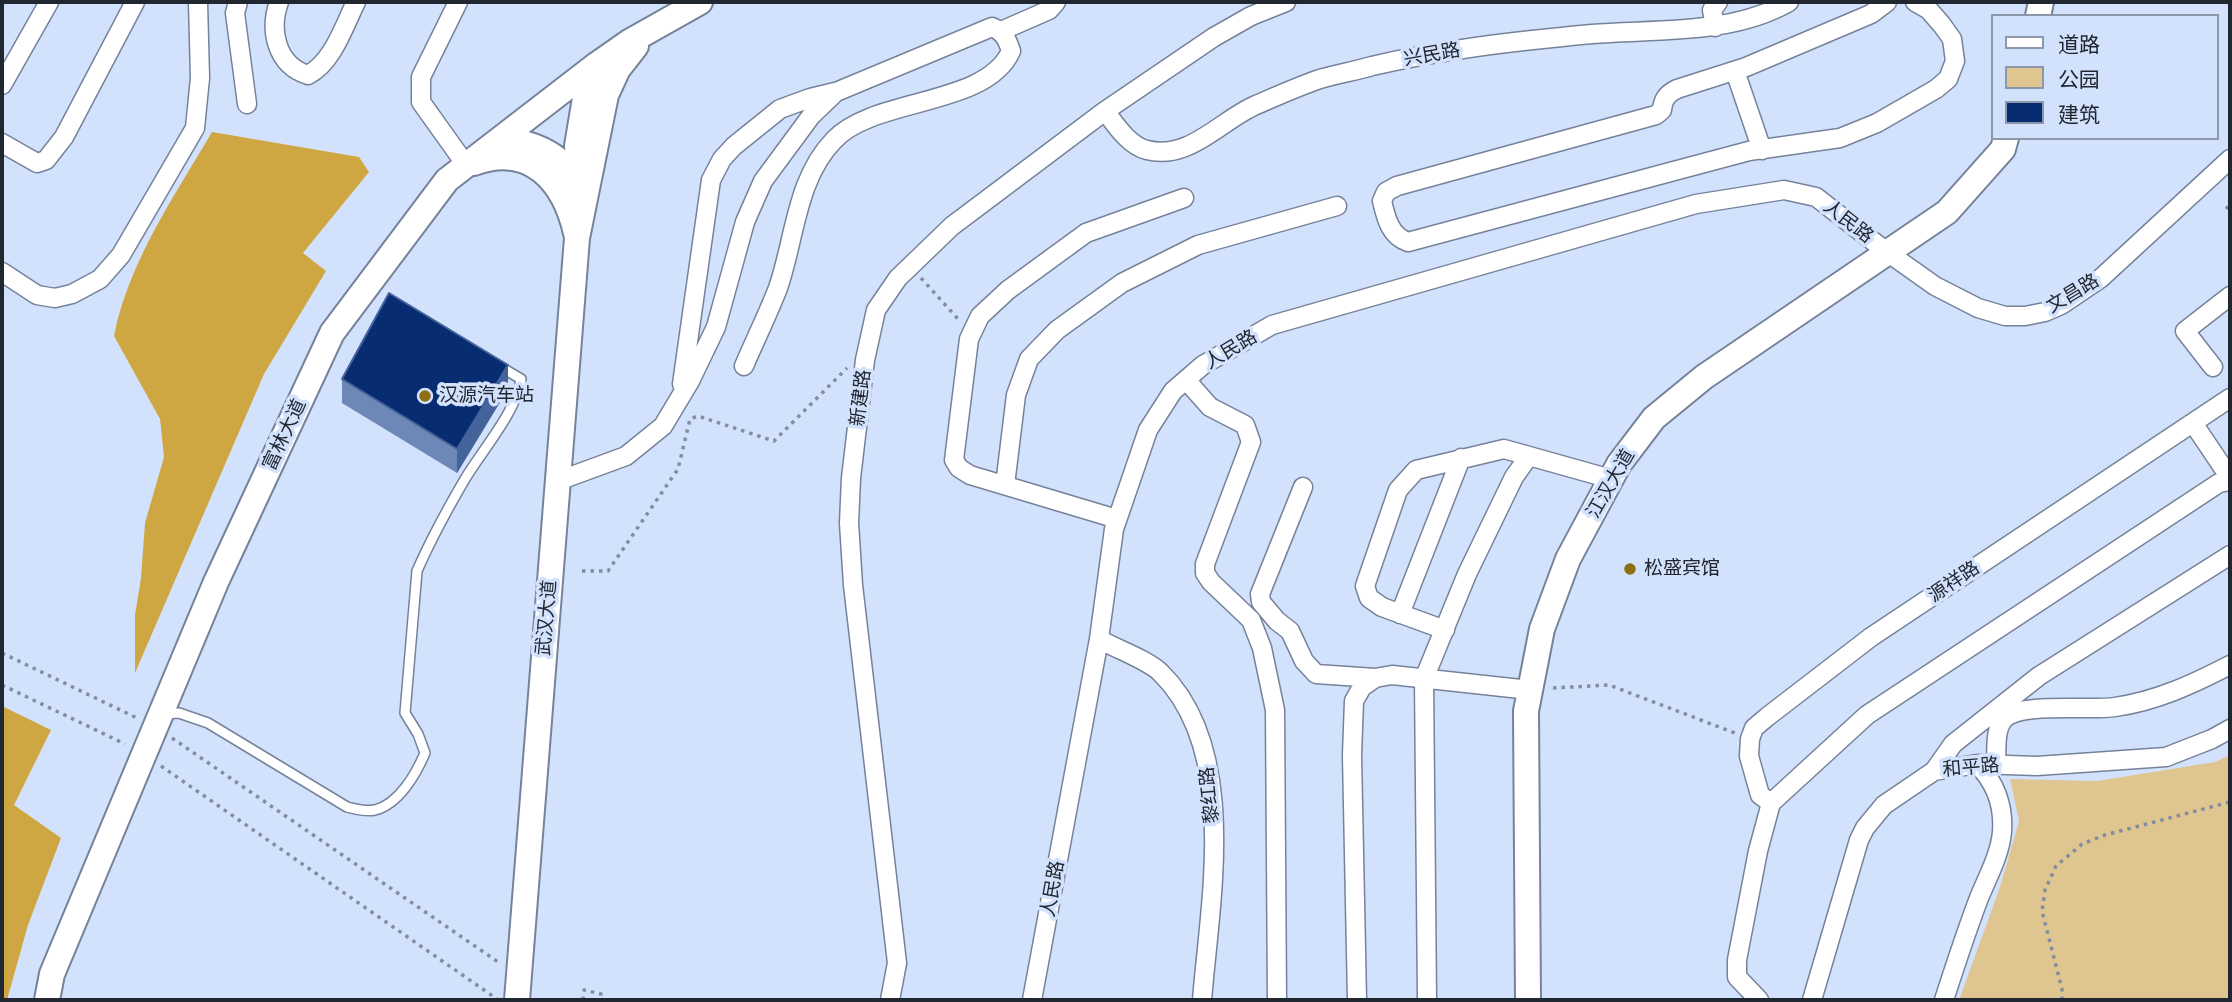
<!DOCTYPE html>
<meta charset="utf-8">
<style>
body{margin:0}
#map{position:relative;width:2232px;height:1002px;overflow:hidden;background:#d3e2fc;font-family:"Noto Sans","Noto Sans SC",sans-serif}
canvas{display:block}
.frame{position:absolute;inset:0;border:4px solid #212730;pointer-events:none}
.legend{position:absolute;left:1991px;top:14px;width:228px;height:126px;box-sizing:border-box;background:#d3e2fc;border:2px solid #8c97aa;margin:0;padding:9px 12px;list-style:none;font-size:21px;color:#212730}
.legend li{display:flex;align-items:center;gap:14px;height:35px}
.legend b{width:35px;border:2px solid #8c97aa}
</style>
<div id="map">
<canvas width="2232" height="1002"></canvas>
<div class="frame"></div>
<ul class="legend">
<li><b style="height:9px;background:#fff"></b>道路</li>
<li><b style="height:19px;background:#dfc690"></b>公园</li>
<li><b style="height:19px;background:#072c71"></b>建筑</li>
</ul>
</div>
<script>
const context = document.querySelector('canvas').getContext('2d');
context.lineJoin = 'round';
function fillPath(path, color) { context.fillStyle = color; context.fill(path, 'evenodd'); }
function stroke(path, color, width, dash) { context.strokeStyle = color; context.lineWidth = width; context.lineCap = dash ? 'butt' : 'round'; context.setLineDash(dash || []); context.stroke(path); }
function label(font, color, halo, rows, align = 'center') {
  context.font = font + ' "Noto Sans","Noto Sans SC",sans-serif'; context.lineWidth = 7; context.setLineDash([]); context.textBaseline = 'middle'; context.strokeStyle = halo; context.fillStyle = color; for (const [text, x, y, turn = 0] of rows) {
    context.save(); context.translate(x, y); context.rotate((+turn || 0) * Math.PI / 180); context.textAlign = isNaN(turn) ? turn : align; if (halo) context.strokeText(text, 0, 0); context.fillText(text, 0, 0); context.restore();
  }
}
fillPath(new Path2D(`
 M2230,755V1000H1959L2000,887L2019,821L2010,779L2097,781L2215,762Z`), '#dfc690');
fillPath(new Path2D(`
 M212,132L359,157L369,172L303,253L326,271L264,374L135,673V615L141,578L145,523L164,457L160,419L114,336C129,261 174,197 212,132Z
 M2,706L51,730L14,805L61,838L28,925L7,1000H2Z`), '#cfa742');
const service = new Path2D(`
 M162,714L179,713L208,723L347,807C356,809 365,812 375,810C399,804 416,774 425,753L418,734L405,713L417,571C431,539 448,508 465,479C481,452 518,409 521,379L499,366`);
const minor = new Path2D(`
 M238,2L235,13L247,104
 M279,2C269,30 276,65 308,75C333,62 344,26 356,2
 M458,2L421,77V102L466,165
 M1887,2L1871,14L1746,67L1677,89C1667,94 1663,99 1662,110L1656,115L1397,186L1386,192L1382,201C1386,218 1390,236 1408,242L1749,151L1840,138L1877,123L1936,89L1948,79L1955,61L1952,39L1942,25L1929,10L1915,2
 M1715,27L1712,10L1718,2
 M1001,31L1049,10L1056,2
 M1735,71L1762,150
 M2,85L49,2
 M1105,111C1115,124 1129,146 1147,150C1189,161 1221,120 1256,105C1277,96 1299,86 1320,79C1337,74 1355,71 1372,66C1444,49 1518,41 1592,34C1656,29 1732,35 1789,2
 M2,143L37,163L46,160L64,137L135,2
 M2,272L37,295L55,298L72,294L100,279L121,255L195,128L200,78L198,2
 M2213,367L2185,331L2230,296
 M1186,380L1210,407L1245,425L1251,442L1205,564V573L1211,582L1251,620L1262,648L1275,710L1277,1000
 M682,384L711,180L722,159L734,146L780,109L810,98L835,92
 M2193,423L2230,478
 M558,481L626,456L663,426L690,381L716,327L745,222L763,181L811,116L836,92L992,27C1004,32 1007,39 1011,51C986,107 874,97 834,140C796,179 795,239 778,288C768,314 755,340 744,366
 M1005,485L1016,395L1029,359L1057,330L1122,283L1198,245L1337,206
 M1303,487L1260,594L1261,602L1277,621L1290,631L1304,661L1316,674L1375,678
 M1117,519L970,475L959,468L954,460L969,339L980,316L1008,290L1086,233L1184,198
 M1400,614L1461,458
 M1445,630L1382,607L1369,598L1365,586L1398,490L1416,470L1504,449L1529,456
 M1099,639C1116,649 1146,659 1160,672C1240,750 1210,900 1202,1000
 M1996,764C1997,750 1994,728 2005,718C2022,702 2090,711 2115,707C2157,701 2193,684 2230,665
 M1934,771L1953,744L2039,676L2230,555
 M1771,803L1760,795L1749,756L1750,739L1754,728L1767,717L1871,637L2230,398
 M890,1000L897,963L853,585L849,523L851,478L865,360L876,310L898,278L952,226L1105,111L1214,37L1251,16L1286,2
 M1032,1000L1099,639L1114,529L1148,430L1173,391L1203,365L1272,325L1696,204L1784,190L1816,197L1887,252L1935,286L1978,308L2005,316H2025L2045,312L2061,305L2101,278L2230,159
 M1357,1000L1352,755L1354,701L1362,687L1375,678L1392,675L1530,690
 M1427,1000L1424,679L1467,574L1514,477L1529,456L1611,479
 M1759,1000L1737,977V960L1758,851L1771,803L1867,715L2219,483L2230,481
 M1812,1000L1859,840L1865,828L1884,805L1934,771L1977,764L2037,766L2166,757L2212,739L2230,729
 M1944,1000C1955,966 1966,932 1979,898C1987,878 2000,855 2002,832C2004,806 1995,782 1977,764`);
const secondary = new Path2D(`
 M2038,16L2041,2
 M499,140C533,141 568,156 579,190
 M474,163C530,142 564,181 576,233
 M583,179L577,146L586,92L596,65
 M47,1000L52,974L216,582L332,333L447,180L596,65L629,42L700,2
 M517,1000L577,238L606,95L618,69L636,46
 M1528,1000L1526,711L1542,629L1568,559L1619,464L1654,418L1704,377L1947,212L2003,149L2006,138`);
stroke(service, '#75829a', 12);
stroke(minor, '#75829a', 21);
stroke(secondary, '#75829a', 28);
stroke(new Path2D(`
 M2226,209L2230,204
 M921,278L958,319
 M582,571H608L678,469L690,419L698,416L774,441L847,368
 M2,653L139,719
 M2,685L125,744
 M1553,688L1609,685L1735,733
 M172,738L501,964
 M161,766L497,999
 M583,1000L584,990L601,994V1000
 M2062,1000V989L2042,911L2045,890L2056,866L2082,844L2105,835L2230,802`), '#828d9f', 3.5, [3.5, 5]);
stroke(service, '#fff', 9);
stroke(minor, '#fff', 18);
stroke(secondary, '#fff', 24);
fillPath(new Path2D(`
 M342,379L508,389L457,473L342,403Z`), '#6d87b6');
fillPath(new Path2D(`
 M508,365V389L457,473V449Z`), '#44639b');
const building = new Path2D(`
 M389,293L508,365L457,449L342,379Z`);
fillPath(building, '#072c71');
stroke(building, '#44639b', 2);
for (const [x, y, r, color] of [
 [425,396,7,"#8e6e12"],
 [1630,569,7,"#8e6e12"]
]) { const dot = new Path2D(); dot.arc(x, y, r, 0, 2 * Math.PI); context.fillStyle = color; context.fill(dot); stroke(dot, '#d3e2fc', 2.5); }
label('19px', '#212730', '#d3e2fc', [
 ["兴民路",1432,55,-10],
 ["人民路",1848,222,38],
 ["文昌路",2073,294,-31],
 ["人民路",1231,350,-31],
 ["新建路",861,398,-83],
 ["富林大道",285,435,-65],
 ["江汉大道",1611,484,-60],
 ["源祥路",1954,582,-34],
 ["武汉大道",547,618,-85],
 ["和平路",1971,768,-5],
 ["黎红路",1210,795,-96],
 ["人民路",1053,889,-80]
]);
label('19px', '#212730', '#d3e2fc', [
 ["汉源汽车站",439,396],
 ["松盛宾馆",1644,569]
], 'left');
</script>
